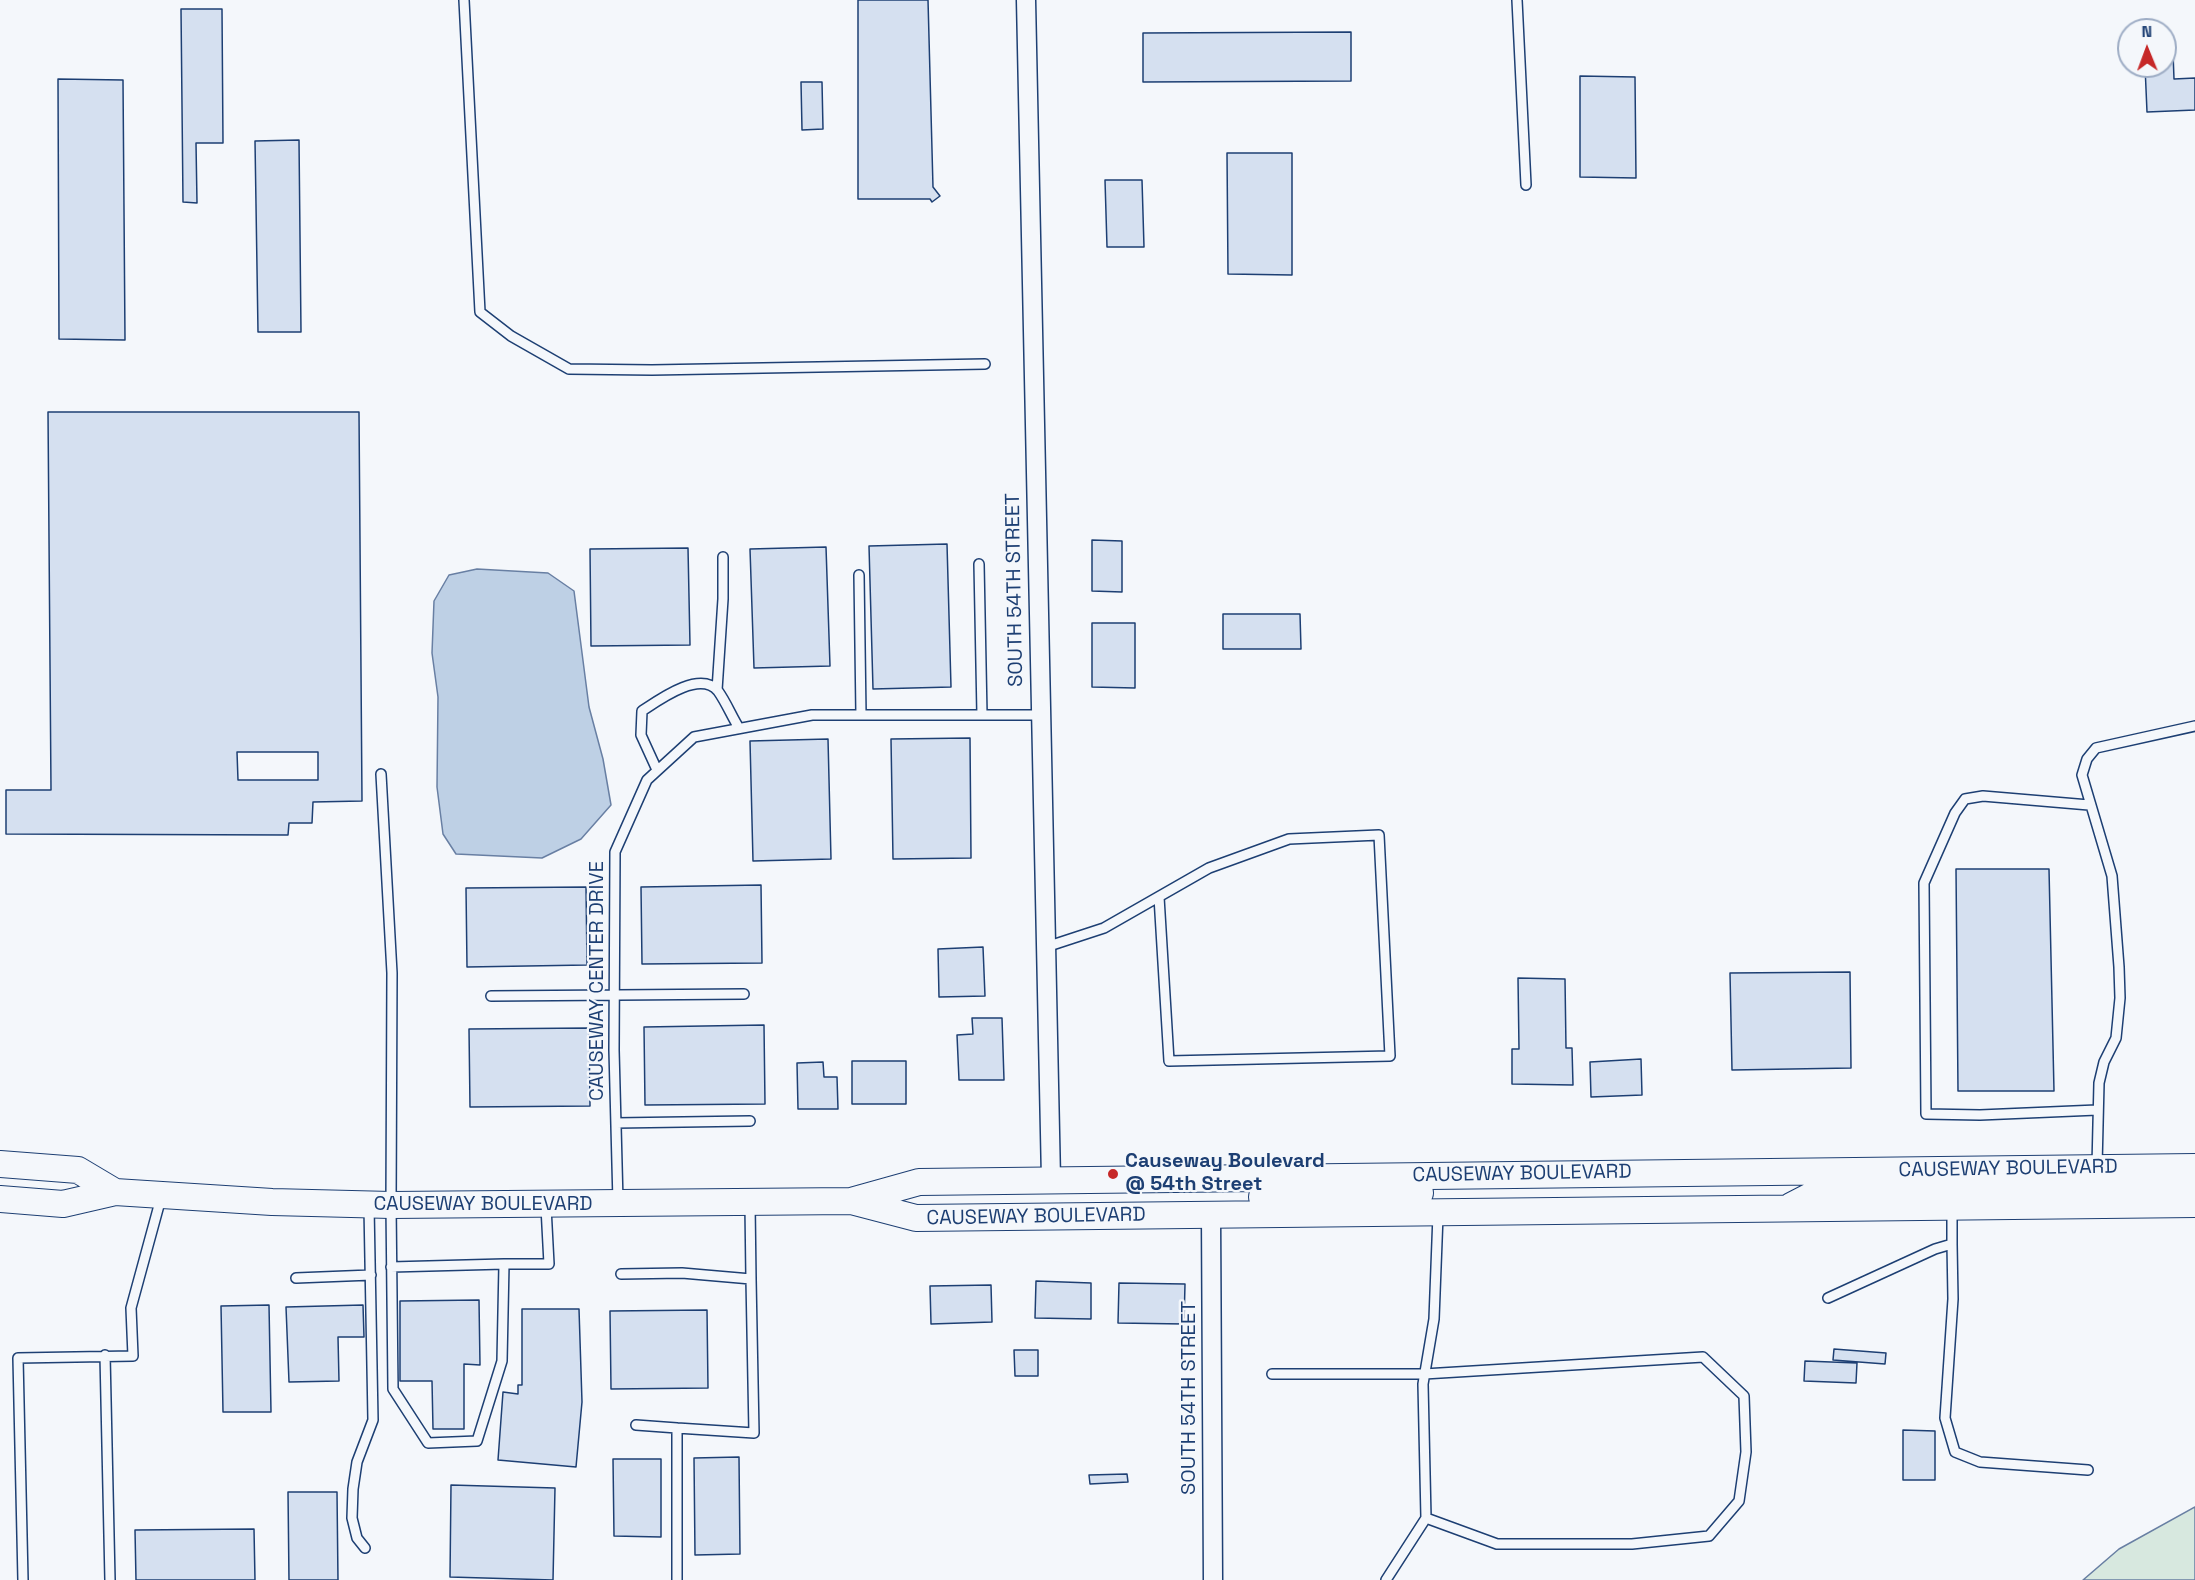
<!DOCTYPE html>
<style>
body{margin:0}
#map{position:relative;width:2195px;height:1580px;overflow:hidden;background:#f4f7fb;font-family:"Space Grotesk",sans-serif}
canvas{display:block}
.north{position:absolute;left:2117px;top:18px;width:60px;height:60px;box-sizing:border-box;background:#f4f7fb;border:2px solid #9eadc5;border-radius:50%;rotate:359deg;font-size:16px;font-weight:700;line-height:24px;text-align:center;color:#1d3f73}
.north::after{content:'';display:block;margin:auto;width:21px;height:27px;background:#c62828;clip-path:polygon(50% 0,100% 100%,50% 72%,0 100%)}
</style>
<div id="map">
<canvas width="2195" height="1580"></canvas>
<div class="north">N</div>
</div>
<script>
const context = document.querySelector('canvas').getContext('2d');
context.lineJoin = 'round';
function fillPath(path, color) { context.fillStyle = color; context.fill(path, 'evenodd'); }
function stroke(path, color, width, dash) { context.strokeStyle = color; context.lineWidth = width; context.lineCap = dash ? 'butt' : 'round'; context.setLineDash(dash || []); context.stroke(path); }
function label(font, color, halo, rows, align = 'center') {
  context.font = font + ' "Space Grotesk",sans-serif'; context.lineWidth = 4.5; context.setLineDash([]); context.textBaseline = 'middle'; context.strokeStyle = halo; context.fillStyle = color; for (const [text, x, y, turn = 0] of rows) {
    context.save(); context.translate(x, y); context.rotate((+turn || 0) * Math.PI / 180); context.textAlign = isNaN(turn) ? turn : align; if (halo) context.strokeText(text, 0, 0); context.fillText(text, 0, 0); context.restore();
  }
}
const green = new Path2D(`
 M2195,1507V1580H2083L2119,1549Z`);
fillPath(green, '#d7e8df');
stroke(green, '#687fa3', 1.5);
const water = new Path2D(`
 M477,569L548,573L574,591L589,707L603,759L611,805L581,839L542,858L456,854L443,834L437,787L438,697L432,653L434,601L449,575Z`);
fillPath(water, '#bed0e5');
stroke(water, '#687fa3', 1.5);
const building = new Path2D(`
 M858,0H928L933,187L940,196L932,202L930,199H858Z
 M181,9H222L223,143H196L197,203L183,202Z
 M1351,32V81L1143,82V33Z
 M2173,52L2174,79L2195,78V110L2147,112L2145,66H2165V53Z
 M1580,76L1635,77L1636,178L1580,177Z
 M58,79L123,80L125,340L59,339Z
 M801,82H822L823,129L802,130Z
 M299,140L301,332H258L255,141Z
 M1227,153H1292V275L1228,274Z
 M1105,180H1142L1144,247H1107Z
 M48,412H359L362,801L313,802L312,823H289L288,835L6,834V790H51ZM237,752H318V780H238Z
 M1092,540L1122,541V592L1092,591Z
 M947,544L951,687L873,689L869,546Z
 M826,547L830,666L754,668L750,549Z
 M688,548L690,645L591,646L590,549Z
 M1223,614H1300L1301,649H1223Z
 M1092,623H1135V688L1092,687Z
 M970,738L971,858L893,859L891,739Z
 M828,739L831,859L753,861L750,741Z
 M1956,869H2049L2054,1091H1958Z
 M761,885L762,963L642,964L641,887Z
 M586,887L587,965L467,967L466,888Z
 M983,947L985,996L939,997L938,949Z
 M1850,972L1851,1068L1732,1070L1730,973Z
 M1518,978L1565,979L1566,1048H1572L1573,1085L1512,1084V1049H1519Z
 M972,1018H1002L1004,1080H959L957,1035L973,1034Z
 M764,1025L765,1104L645,1105L644,1027Z
 M589,1028L590,1106L470,1107L469,1029Z
 M1641,1059L1642,1095L1591,1097L1590,1062Z
 M852,1061H906V1104H852Z
 M823,1062L824,1077H837L838,1109H798L797,1063Z
 M1036,1281L1091,1283V1319L1035,1318Z
 M1119,1283L1185,1284L1184,1324L1118,1323Z
 M991,1285L992,1322L931,1324L930,1286Z
 M479,1300L480,1365L464,1364V1429H433L432,1381H400V1301Z
 M269,1305L271,1412H223L221,1306Z
 M363,1305L364,1337H338L339,1381L289,1382L286,1307Z
 M522,1309H579L582,1402L576,1467L498,1460L503,1392L518,1394V1385H522Z
 M707,1310L708,1388L611,1389L610,1311Z
 M1834,1349L1886,1353L1885,1364L1833,1360Z
 M1014,1350H1038V1376H1015Z
 M1805,1361L1857,1363L1856,1383L1804,1381Z
 M1903,1430L1935,1431V1480H1903Z
 M739,1457L740,1554L695,1555L694,1458Z
 M613,1459H661V1537L614,1536Z
 M1127,1474L1128,1482L1090,1484L1089,1475Z
 M451,1485L555,1488L553,1580L450,1577Z
 M288,1492H337L338,1580H289Z
 M254,1529L255,1580H136L135,1530Z`);
fillPath(building, '#d5e0f0');
stroke(building, '#1d3f73', 1.5);
const service = new Path2D(`
 M464,0L480,312L511,336L569,369L652,370L985,364
 M1517,0L1526,185
 M979,564L982,715
 M859,575L861,715
 M717,690L723,599V557
 M657,770L641,735L642,711C660,699 700,670 718,691C726,702 732,717 739,728
 M381,774L392,973L391,1205L393,1389L428,1443L477,1441L502,1361L504,1264H549L546,1207
 M2089,805L1983,796L1965,799L1955,813L1924,883L1926,1114L1980,1115L2097,1110
 M1046,947L1104,928L1209,868L1289,839L1379,835L1390,1056L1169,1061L1159,897
 M491,996L744,994
 M616,1123L750,1121
 M2097,1166L2099,1083L2104,1062L2116,1038L2120,998L2119,967L2112,876L2082,775L2087,759L2096,748L2195,726
 M618,1202L614,1050L615,852L647,780L694,737L812,715H1040
 M1952,1244L1953,1299L1945,1418L1955,1452L1980,1462L2088,1470
 M391,1267L504,1264
 M621,1274L682,1273L751,1279L750,1205
 M296,1278L371,1275
 M1828,1298L1935,1249L1952,1244V1209
 M105,1355L110,1580
 M1272,1374H1424L1703,1357L1744,1396L1746,1452L1739,1501L1709,1536L1632,1544H1497L1426,1518
 M636,1425L677,1428
 M365,1548L357,1538L352,1518L353,1489L357,1462L373,1420L369,1207
 M23,1580L18,1358L133,1356L131,1308L161,1198
 M677,1580V1428L754,1433L751,1279
 M1386,1580L1426,1518L1423,1384L1434,1319L1438,1215`);
const minor = new Path2D(`
 M1026,0L1051,1179
 M1211,1215L1213,1580`);
const secondary = new Path2D(`
 M0,1164L78,1170L115,1192
 M1262,1197L1420,1193
 M0,1199L63,1204L115,1192L272,1202L391,1205L851,1201L916,1218L2195,1204
 M851,1201L919,1182L2195,1167
 M1791,1206L1822,1190L2195,1185`);
stroke(service, '#1d3f73', 12);
stroke(minor, '#1d3f73', 21);
stroke(secondary, '#1d3f73', 28);
stroke(service, '#f4f7fb', 9);
stroke(minor, '#f4f7fb', 18);
stroke(secondary, '#f4f7fb', 26);
for (const [x, y, r, color] of [
 [1113,1174,6,"#c62828"]
]) { const dot = new Path2D(); dot.arc(x, y, r, 0, 2 * Math.PI); context.fillStyle = color; context.fill(dot); stroke(dot, '#f4f7fb', 2); }
label('20px', '#1d3f73', '#f4f7fb', [
 ["SOUTH 54TH STREET",1015,590,-91],
 ["CAUSEWAY CENTER DRIVE",598,981,-90],
 ["CAUSEWAY BOULEVARD",2008,1169,-1],
 ["CAUSEWAY BOULEVARD",1522,1174,-1],
 ["CAUSEWAY BOULEVARD",483,1205],
 ["CAUSEWAY BOULEVARD",1036,1217,-1],
 ["SOUTH 54TH STREET",1190,1398,-90]
]);
label('bold 20px', '#1d3f73', '#f4f7fb', [
 ["Causeway Boulevard",1125,1162],
 ["@ 54th Street",1125,1185]
], 'left');
</script>
